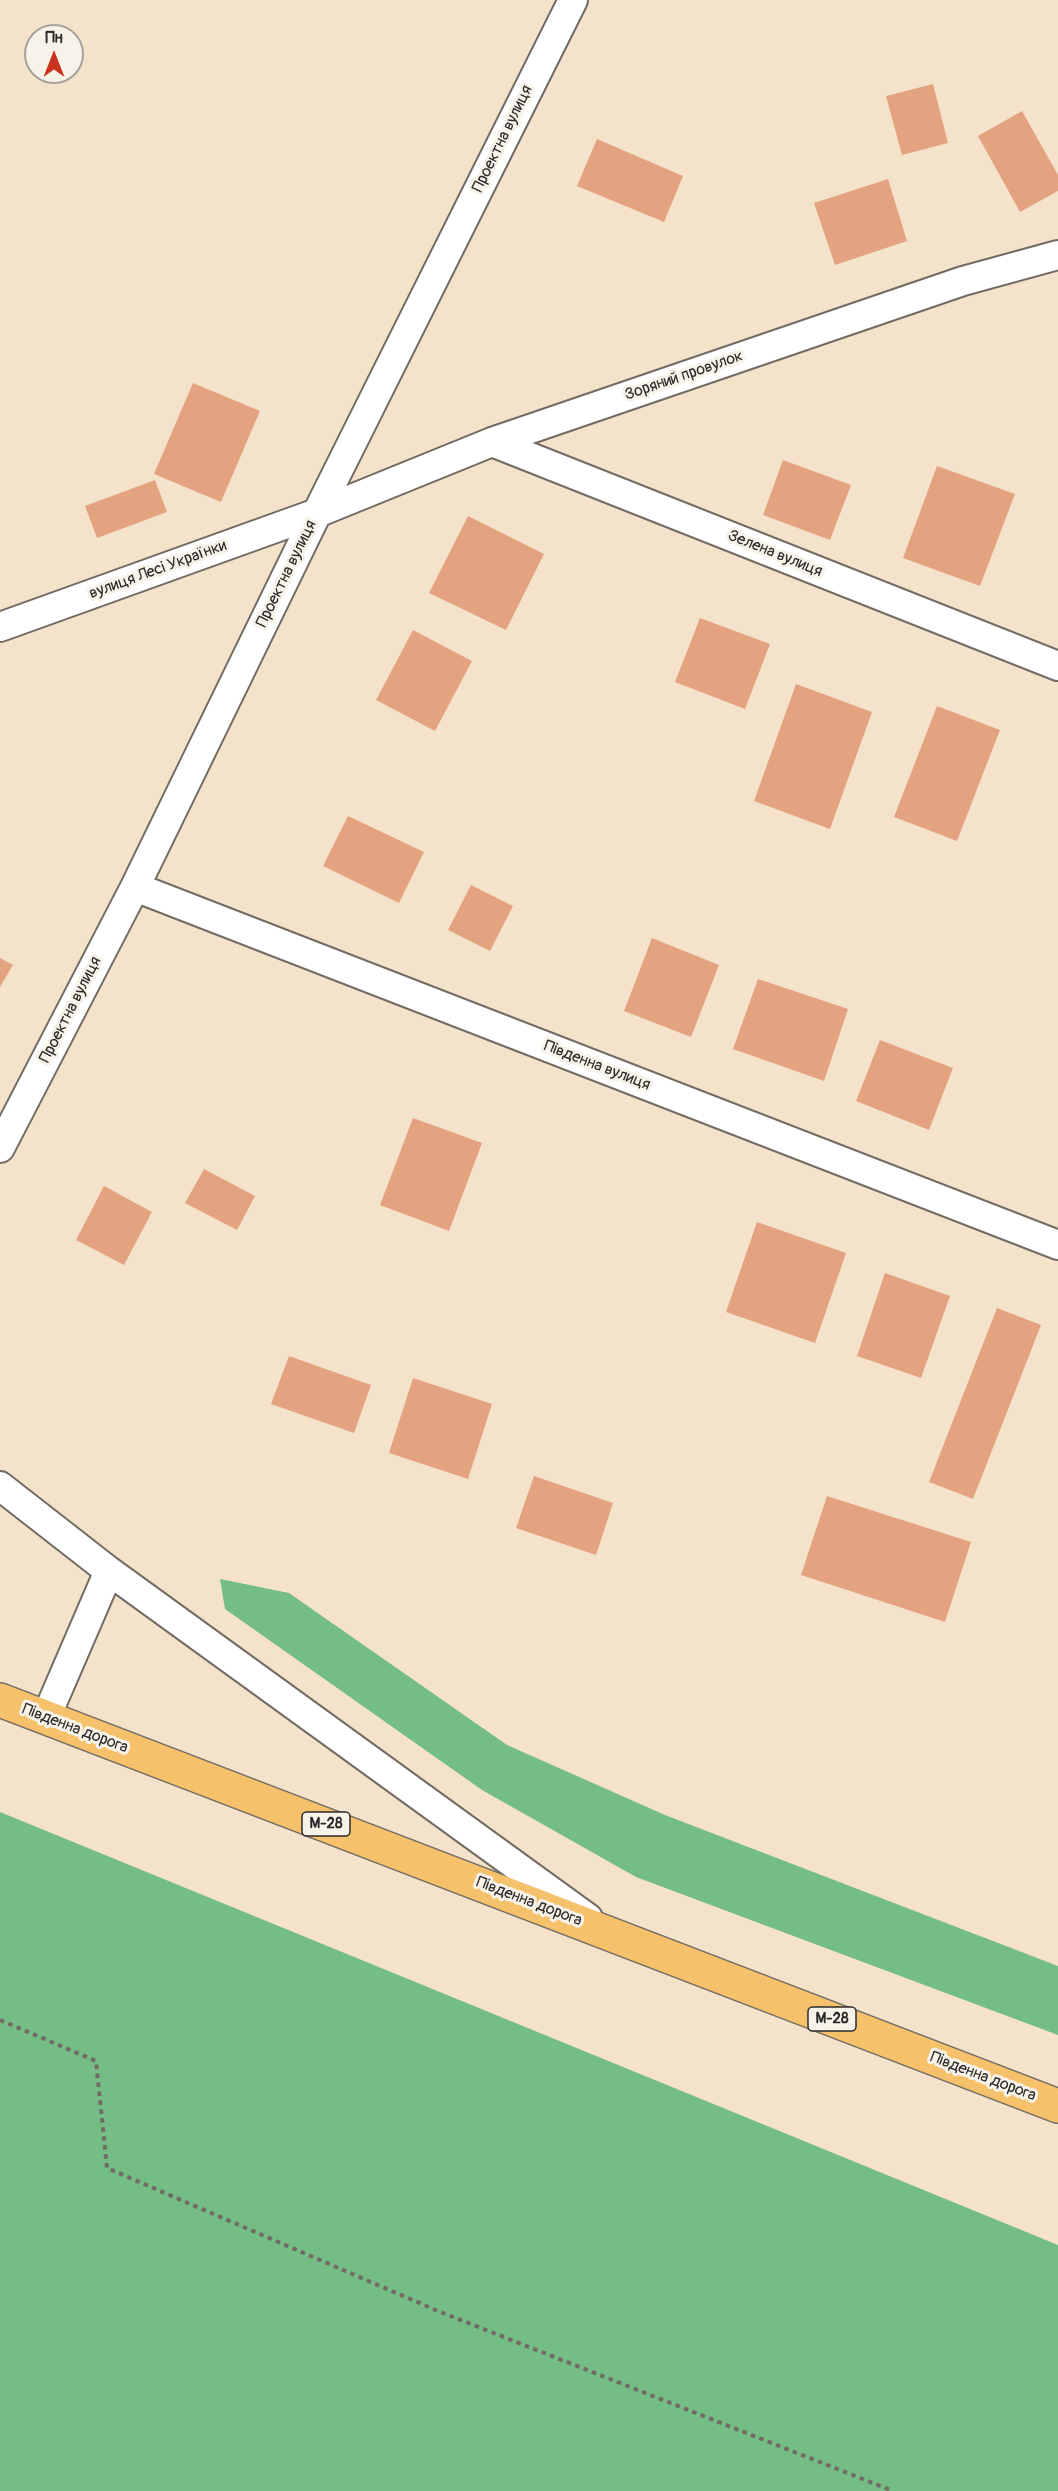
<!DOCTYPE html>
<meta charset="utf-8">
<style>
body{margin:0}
#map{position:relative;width:1058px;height:2491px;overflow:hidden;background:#f5e2cb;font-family:Pangolin,sans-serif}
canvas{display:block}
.north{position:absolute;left:24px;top:24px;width:60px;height:60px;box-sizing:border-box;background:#f7f3e8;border:2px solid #a5a39c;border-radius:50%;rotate:0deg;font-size:16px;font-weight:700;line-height:24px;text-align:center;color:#2b2b2b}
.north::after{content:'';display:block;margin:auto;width:21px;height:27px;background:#c8321e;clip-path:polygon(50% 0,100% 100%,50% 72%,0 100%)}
</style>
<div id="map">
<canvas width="1058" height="2491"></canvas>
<div class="north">Пн</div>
</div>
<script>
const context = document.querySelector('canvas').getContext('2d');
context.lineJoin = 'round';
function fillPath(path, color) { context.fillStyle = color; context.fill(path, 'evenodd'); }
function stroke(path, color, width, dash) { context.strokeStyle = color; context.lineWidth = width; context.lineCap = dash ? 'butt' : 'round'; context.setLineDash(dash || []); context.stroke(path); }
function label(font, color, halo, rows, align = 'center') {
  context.font = font + ' Pangolin,sans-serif'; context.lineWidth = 6; context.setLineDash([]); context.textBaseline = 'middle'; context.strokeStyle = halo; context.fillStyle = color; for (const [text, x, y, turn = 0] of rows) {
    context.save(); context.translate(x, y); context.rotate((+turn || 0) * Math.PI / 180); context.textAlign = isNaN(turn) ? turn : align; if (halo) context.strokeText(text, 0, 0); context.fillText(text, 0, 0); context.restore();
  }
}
fillPath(new Path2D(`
 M220,1579L289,1593L507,1745L665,1815L1058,1966V2035L636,1877L482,1790L225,1609Z
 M0,1812L1058,2245V2491H0Z`), '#74bd84');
fillPath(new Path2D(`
 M933,84L948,143L902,155L886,96Z
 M1022,111L1058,175V191L1020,212L978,136Z
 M597,139L683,176L664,222L577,186Z
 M888,179L907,241L835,265L814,203Z
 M193,383L260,411L221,502L154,474Z
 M783,460L851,485L830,540L763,515Z
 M937,466L1015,494L980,586L903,558Z
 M155,480L167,512L97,538L85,506Z
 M468,516L544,554L506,630L429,593Z
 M700,618L770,644L745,709L675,682Z
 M413,630L472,661L435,731L376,700Z
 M796,684L872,712L830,829L754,801Z
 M937,706L1000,730L957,841L894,817Z
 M348,816L424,852L399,903L323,866Z
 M471,885L513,906L490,951L448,930Z
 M652,938L719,965L691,1037L624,1011Z
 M0,958L13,965L0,987Z
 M758,979L848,1009L824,1081L733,1049Z
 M880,1040L953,1068L929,1130L856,1101Z
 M413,1118L482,1143L449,1231L380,1205Z
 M204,1169L255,1196L237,1230L185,1203Z
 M104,1186L152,1212L124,1265L76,1240Z
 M757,1222L846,1253L815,1343L726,1312Z
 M885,1273L950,1296L921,1378L857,1356Z
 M997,1308L1041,1325L973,1499L929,1482Z
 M289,1356L371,1385L354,1433L271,1404Z
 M413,1378L492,1404L468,1479L389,1453Z
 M534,1476L613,1503L596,1555L516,1528Z
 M827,1496L971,1542L945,1622L801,1575Z`), '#e4a380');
const minor = new Path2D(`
 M492,442L1058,666
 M0,627L317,513L492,442L963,281L1058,255
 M135,887L1058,1245
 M0,1148L135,887L317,513L573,0
 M0,1486L109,1571L588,1918
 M46,1717L109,1571`);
const trunk = new Path2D(`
 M0,1700L1058,2106`);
stroke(minor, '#726b63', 32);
stroke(trunk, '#726b63', 36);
stroke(new Path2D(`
 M0,2020L96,2061L107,2168L438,2311L893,2491`), '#726b63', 4, [4.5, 4.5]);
stroke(minor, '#fff', 28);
stroke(trunk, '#f5c16b', 33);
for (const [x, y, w] of [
 [326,1824,48],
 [832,2019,48]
]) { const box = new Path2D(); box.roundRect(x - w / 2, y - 12, w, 24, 4.5); context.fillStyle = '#f7f3e8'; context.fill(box); stroke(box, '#2b2b2b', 1.5); }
label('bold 15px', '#2b2b2b', null, [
 ["М-28",326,1824],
 ["М-28",832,2019]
]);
label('16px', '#2b2b2b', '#f7f3e8', [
 ["Проектна вулиця",503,139,-64],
 ["Зоряний провулок",684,376,-19],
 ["Зелена вулиця",775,554,22],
 ["вулиця Лесі Українки",158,570,-20],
 ["Проектна вулиця",287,574,-64],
 ["Проектна вулиця",71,1010,-63],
 ["Південна вулиця",597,1066,21],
 ["Південна дорога",75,1729,21],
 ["Південна дорога",529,1902,21],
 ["Південна дорога",983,2077,21]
]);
</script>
